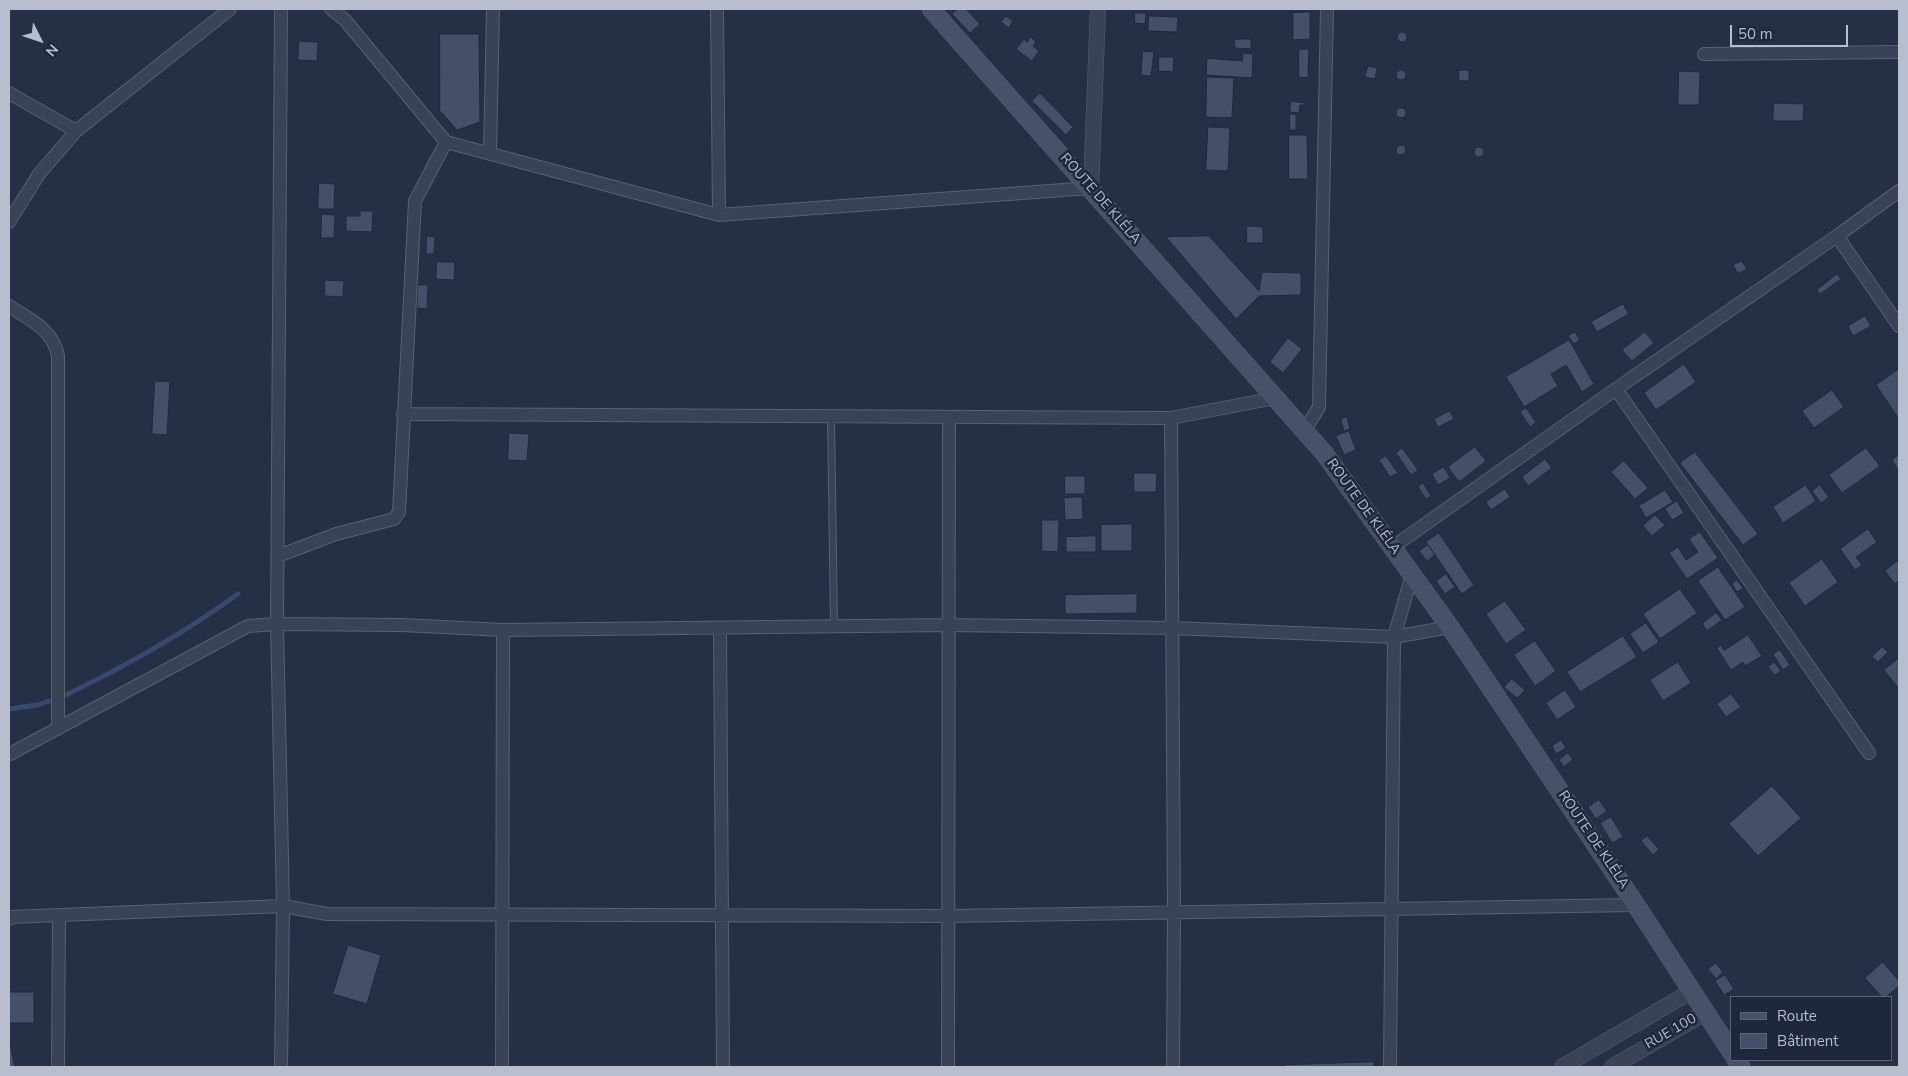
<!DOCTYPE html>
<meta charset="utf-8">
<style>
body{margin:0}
#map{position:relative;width:1908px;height:1076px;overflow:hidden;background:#253046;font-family:"Nunito Sans",sans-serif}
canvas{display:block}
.frame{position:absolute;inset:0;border:10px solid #b8bece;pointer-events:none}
.legend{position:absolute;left:1730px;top:996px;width:162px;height:65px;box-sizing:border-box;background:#1e273b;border:1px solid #5c6376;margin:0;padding:6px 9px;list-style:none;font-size:15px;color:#b8bece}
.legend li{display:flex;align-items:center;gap:10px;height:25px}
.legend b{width:25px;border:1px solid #5c6376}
.north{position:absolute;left:15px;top:15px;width:50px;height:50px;-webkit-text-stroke:4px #1e273b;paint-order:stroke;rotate:131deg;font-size:14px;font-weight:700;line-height:20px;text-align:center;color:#b8bece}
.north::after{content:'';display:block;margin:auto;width:18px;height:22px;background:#b8bece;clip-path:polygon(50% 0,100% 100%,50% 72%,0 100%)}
.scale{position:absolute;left:1730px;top:25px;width:118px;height:22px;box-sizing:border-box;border:2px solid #b8bece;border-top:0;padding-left:6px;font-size:15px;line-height:18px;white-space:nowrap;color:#b8bece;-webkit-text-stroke:4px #1e273b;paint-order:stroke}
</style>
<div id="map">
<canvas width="1908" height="1076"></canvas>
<div class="frame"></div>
<ul class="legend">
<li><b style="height:6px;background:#485169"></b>Route</li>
<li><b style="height:14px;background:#444f69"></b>Bâtiment</li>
</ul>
<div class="north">N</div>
<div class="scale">50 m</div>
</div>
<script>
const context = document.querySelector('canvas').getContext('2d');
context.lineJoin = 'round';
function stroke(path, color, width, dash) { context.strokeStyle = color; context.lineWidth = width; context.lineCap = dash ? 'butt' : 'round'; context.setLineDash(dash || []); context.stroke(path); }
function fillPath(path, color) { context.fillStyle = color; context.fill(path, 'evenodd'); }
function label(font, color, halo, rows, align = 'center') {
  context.font = font + ' "Nunito Sans",sans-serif'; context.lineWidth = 5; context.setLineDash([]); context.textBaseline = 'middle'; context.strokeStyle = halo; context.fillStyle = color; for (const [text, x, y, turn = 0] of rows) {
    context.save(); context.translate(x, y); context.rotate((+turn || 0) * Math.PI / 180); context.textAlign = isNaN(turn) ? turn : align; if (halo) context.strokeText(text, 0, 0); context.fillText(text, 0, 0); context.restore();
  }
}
stroke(new Path2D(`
 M66,695C126,666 184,633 238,594
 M9,709L37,705L49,701`), '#37496e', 5);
const building = new Path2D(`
 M958,9H966L980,24L970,33L952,14Z
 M1310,12V39L1293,40V13Z
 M1135,13H1146L1145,24L1135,23Z
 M1006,16L1013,21L1009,28L1001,22Z
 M1149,16L1178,17L1177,32L1148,31Z
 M1397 37a5 5 0 1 1 10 0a5 5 0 1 1-10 0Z
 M440,34H479L480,122L457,130L440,111Z
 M1031,37L1036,42L1033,46L1039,51L1032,61L1016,49L1024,39L1027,42Z
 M1235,39H1251V49L1235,48Z
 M299,41L318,42L317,61L298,60Z
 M1299,49H1309L1308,78L1299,77Z
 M1143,51L1154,52L1151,76L1141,75Z
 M1243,53L1253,54L1252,78L1206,75L1207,58L1242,61Z
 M1159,57H1174L1173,72L1159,71Z
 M1368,66L1377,68L1375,79L1365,77Z
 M1396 75a5 5 0 1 1 10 0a5 5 0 1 1-10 0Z
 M1459,70H1469V81H1459Z
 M1679,71L1700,72L1699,105H1678Z
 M1207,77L1234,78L1232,118L1206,117Z
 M1040,93L1073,127L1066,135L1032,101Z
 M1291,101L1306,103L1305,105H1300L1299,113L1290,112Z
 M1774,103L1804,104L1803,121H1773Z
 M1396 113a5 5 0 1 1 10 0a5 5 0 1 1-10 0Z
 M1290,114H1296V130H1290Z
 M1208,127L1230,128L1228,171L1206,170Z
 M1289,135H1307L1308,179H1289Z
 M1396 150a5 5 0 1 1 10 0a5 5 0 1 1-10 0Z
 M1474 152a5 5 0 1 1 10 0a5 5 0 1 1-10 0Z
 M319,183L335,184L334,209H318Z
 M360,211H373L372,232L346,231V216H360Z
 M322,214L335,215L334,238H321Z
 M1247,226L1263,227V243H1247Z
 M427,236L435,237L434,254H426Z
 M1209,236L1259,291L1262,272L1301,273V295L1259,296L1236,319L1166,237Z
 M1742,261L1747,269L1738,274L1733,265Z
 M437,262H455L454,280L436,279Z
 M1837,274L1841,279L1820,294L1817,290Z
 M325,280L344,281L343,297L325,296Z
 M418,285H428L427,309L417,308Z
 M1623,304L1629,314L1597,332L1591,322Z
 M1865,316L1871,326L1853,336L1848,326Z
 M1575,332L1580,340L1574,344L1568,336Z
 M1645,332L1654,343L1632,361L1622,350Z
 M1288,338L1302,349L1283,373L1270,362Z
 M1569,340L1594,384L1582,392L1566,365L1551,374L1558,386L1524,407L1506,377Z
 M1684,364L1696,382L1656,410L1644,393Z
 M1899,369V419L1876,385Z
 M155,381L170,382L167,435L152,434Z
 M1832,390L1844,407L1814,428L1802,411Z
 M1526,408L1536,422L1530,427L1520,412Z
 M1450,411L1454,419L1438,427L1434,419Z
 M1347,417L1350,429L1344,431L1341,419Z
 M1349,431L1356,450L1344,455L1336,436Z
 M509,433L529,434L527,461L508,460Z
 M1475,447L1486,461L1459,482L1448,467Z
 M1402,448L1418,470L1411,475L1396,453Z
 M1866,448L1880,466L1842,493L1829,475Z
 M1695,452L1758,534L1743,545L1680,463Z
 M1899,455V472L1892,460Z
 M1386,456L1398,473L1390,477L1379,460Z
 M1545,459L1552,468L1528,486L1522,477Z
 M1624,461L1648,488L1635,499L1611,472Z
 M1444,467L1450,478L1438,485L1432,474Z
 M1134,473H1157L1156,492H1134Z
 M1065,476H1085V494H1065Z
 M1423,483L1431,496L1426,499L1418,487Z
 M1806,485L1816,501L1783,523L1773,507Z
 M1820,485L1829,497L1821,503L1812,491Z
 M1505,489L1510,497L1491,510L1486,502Z
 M1665,490L1673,502L1646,518L1639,506Z
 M1082,497L1083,519L1065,520L1064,498Z
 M1677,501L1684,513L1672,520L1665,509Z
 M1655,515L1665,525L1652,536L1643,526Z
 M1042,520H1059L1058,552L1042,551Z
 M1132,524V551H1101V525Z
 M1868,529L1877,542L1856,557L1862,565L1855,570L1840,549Z
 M1700,532L1718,558L1687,579L1669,553L1678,547L1686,560L1698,552L1689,539Z
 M1439,533L1474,585L1462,594L1426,542Z
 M1096,536V552H1066V537Z
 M1428,545L1435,555L1427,561L1419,551Z
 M1822,559L1838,582L1805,606L1789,583Z
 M1897,561L1899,563V580L1895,584L1885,571Z
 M1718,567L1745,607L1725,620L1698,581Z
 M1446,574L1455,587L1445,594L1436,581Z
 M1737,580L1743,588L1737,592L1732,584Z
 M1680,589L1697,613L1660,639L1643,614Z
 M1137,594V613L1065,614V595Z
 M1505,601L1526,630L1506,644L1486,614Z
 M1716,613L1722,620L1707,631L1702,624Z
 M1646,623L1659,642L1643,653L1630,634Z
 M1748,635L1762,656L1745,666L1743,662L1731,670L1717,648L1721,645L1724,650Z
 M1623,636L1637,657L1580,692L1567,672Z
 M1535,641L1556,671L1535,686L1514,655Z
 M1882,647L1888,652L1878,662L1872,657Z
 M1780,650L1790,665L1783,670L1773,654Z
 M1899,658V689L1884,670Z
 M1678,662L1691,683L1663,701L1650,680Z
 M1774,662L1781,671L1775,675L1768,667Z
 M1512,679L1525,690L1517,698L1504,687Z
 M1565,690L1576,707L1557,720L1546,703Z
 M1731,694L1741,707L1726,717L1717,704Z
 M1561,740L1566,748L1556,754L1552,746Z
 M1568,753L1573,759L1564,767L1559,760Z
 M1772,786L1801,818L1758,856L1729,824Z
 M1599,800L1607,811L1596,819L1588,807Z
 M1611,817L1623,837L1612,843L1600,823Z
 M1647,836L1659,849L1653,855L1641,841Z
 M348,945L381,955L367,1004L333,994Z
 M1883,962L1899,981V986L1886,997H1882L1865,978Z
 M1716,963L1723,972L1716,979L1708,969Z
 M1725,975L1734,989L1724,995L1715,981Z
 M9,992H34V1023H9Z
 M9,1044H10L15,1067H9Z
 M1374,1062V1067H1285V1065Z`);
fillPath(building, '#444f69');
stroke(building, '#20293d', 1);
const service = new Path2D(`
 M831,417L834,627`);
const minor = new Path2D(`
 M281,9L277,624L283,906L281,1067
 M331,9L345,20L446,142L719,215L1091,188
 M717,9L719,215
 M1704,54L1899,52
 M9,93L76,131
 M490,154L493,9
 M9,222L39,174L76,131L230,9
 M1837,236L1899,326
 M9,306C30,320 53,329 58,356V729
 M1616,389L1869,753
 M403,414L1171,418L1275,398
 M1171,418L1174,913L1173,1067
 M1305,430L1319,407L1327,9
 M1393,547L1616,389L1837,236L1899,191
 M278,556L336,534L394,519L399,512L415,201L446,142
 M720,628L723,1067
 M10,754L248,626L277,624L402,625L503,630L949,625L1172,628L1394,637L1450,627
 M9,919L11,917L283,906L327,914L949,916L1636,905
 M58,1067L59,915
 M502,1067L503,630
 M948,1067L949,418
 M1390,1067L1394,637L1412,575`);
const tertiary = new Path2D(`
 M1091,188L1098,9
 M1562,1067L1692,991
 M1612,1067L1705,1013`);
const secondary = new Path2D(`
 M931,9L1324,453L1450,627L1636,905L1732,1053
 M1736,1060L1741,1067`);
stroke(service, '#586072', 8);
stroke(minor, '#586072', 14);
stroke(tertiary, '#586072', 16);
stroke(secondary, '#586072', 19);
stroke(service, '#3a4355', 6);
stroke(minor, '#3a4355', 12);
stroke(tertiary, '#3a4355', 15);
stroke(secondary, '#485169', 18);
label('14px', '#b8bece', '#1e273b', [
 ["ROUTE DE KLÉLA",1100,199,49],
 ["ROUTE DE KLÉLA",1363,507,54],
 ["ROUTE DE KLÉLA",1593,840,56],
 ["RUE 100",1671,1032,-30]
]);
</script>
